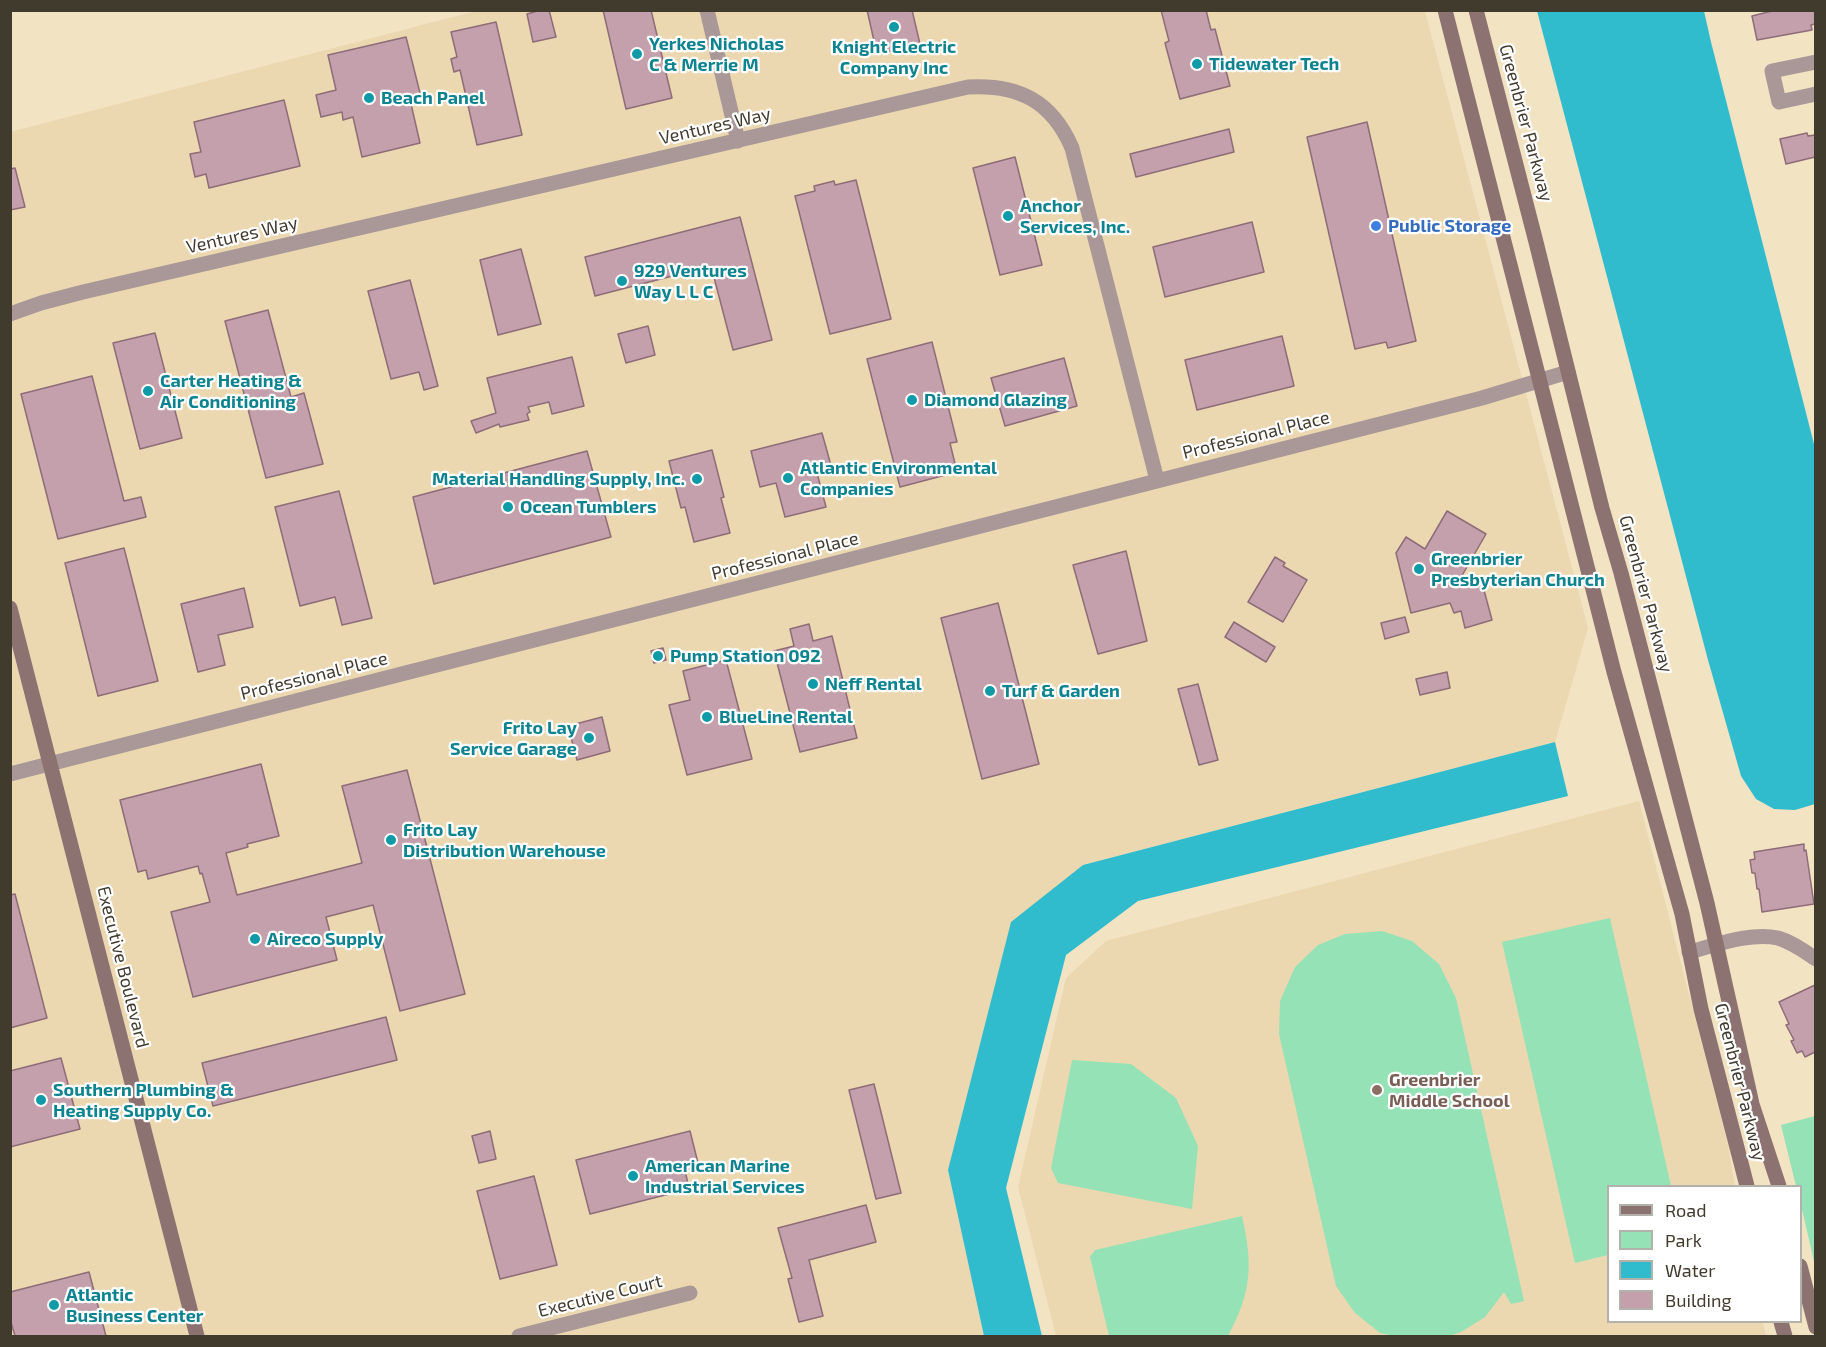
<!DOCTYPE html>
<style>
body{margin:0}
#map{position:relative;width:1826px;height:1347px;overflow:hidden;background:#f2e3c3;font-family:"Exo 2",sans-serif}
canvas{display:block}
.frame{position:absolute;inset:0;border:12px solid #413b2e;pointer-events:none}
.legend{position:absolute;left:1607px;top:1185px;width:195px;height:138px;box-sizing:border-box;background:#fff;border:2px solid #b3b1ab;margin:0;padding:8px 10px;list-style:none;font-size:18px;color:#413b2e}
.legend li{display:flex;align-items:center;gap:12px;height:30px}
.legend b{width:30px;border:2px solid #b3b1ab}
</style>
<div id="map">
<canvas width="1826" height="1347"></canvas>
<div class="frame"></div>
<ul class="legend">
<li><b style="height:8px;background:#8c7372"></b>Road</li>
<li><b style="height:16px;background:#95e2b6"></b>Park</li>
<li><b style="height:16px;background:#31bcce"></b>Water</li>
<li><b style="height:16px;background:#c4a0ac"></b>Building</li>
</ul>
</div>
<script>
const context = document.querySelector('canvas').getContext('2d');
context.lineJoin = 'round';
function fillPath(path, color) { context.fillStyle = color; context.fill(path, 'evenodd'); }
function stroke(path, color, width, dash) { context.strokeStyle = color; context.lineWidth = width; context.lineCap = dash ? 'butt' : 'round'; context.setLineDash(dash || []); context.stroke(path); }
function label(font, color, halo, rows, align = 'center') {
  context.font = font + ' "Exo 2",sans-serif'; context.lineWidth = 4.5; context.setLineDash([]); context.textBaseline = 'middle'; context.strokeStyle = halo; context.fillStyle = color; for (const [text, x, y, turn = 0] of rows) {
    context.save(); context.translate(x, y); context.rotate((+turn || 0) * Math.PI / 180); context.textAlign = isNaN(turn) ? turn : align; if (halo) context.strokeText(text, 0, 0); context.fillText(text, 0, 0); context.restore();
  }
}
fillPath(new Path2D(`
 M476,11H1425L1588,628L1555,742L1083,865L948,1170L984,1336H11L10,132Z
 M1639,801L1728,1145L1735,1186H1608V1322H1763L1766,1336H1056L1018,1187L1066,978L1106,941Z`), '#ebd8b1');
fillPath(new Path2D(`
 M1610,918L1671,1186H1608V1255L1575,1263L1502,942Z
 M1382,931L1412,941L1439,964L1456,998L1524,1301L1511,1304L1504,1292L1485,1317L1461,1332L1449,1336H1394L1380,1333L1355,1313L1336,1286L1279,1034L1280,1001L1295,967L1318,945L1345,934Z
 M1072,1060L1131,1064L1176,1098L1198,1146L1192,1209L1058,1183L1051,1168Z
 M1815,1116H1816L1815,1266L1801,1205L1800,1186H1796L1781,1125Z
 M1242,1216C1253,1265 1252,1291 1228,1336H1109L1090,1257L1095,1250Z`), '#95e2b6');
fillPath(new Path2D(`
 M1537,11H1704L1711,42L1815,448V804L1795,810L1774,809L1756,799L1741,776L1708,660Z
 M1555,742L1568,796L1138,901L1066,955L1006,1188L1042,1336H984L948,1170L1011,922L1083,865Z`), '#31bcce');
const building = new Path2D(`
 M541,10H549L556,37L533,42L527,14Z
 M603,10H651L672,98L626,109Z
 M867,10H912L920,44L877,54Z
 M1161,10H1206L1211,30L1215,29L1230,86L1180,99L1165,43L1169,41Z
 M1776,10H1815V24L1811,25L1812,30L1757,40L1752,16Z
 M496,22L522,135L477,145L460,70L454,72L451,59L457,57L451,32Z
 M406,37L422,101L411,104L420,143L362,157L353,117L343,120L342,112L321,117L316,95L336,90L328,55Z
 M284,100L300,166L209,188L206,174L195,177L190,154L201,152L194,122Z
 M1367,122L1416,341L1388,348L1386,342L1355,349L1307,137Z
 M1229,129L1234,152L1136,177L1130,154Z
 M1807,133L1808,136L1815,135V157L1786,164L1780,139Z
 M1015,157L1042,265L1000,275L973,168Z
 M15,168L25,207L10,210V169Z
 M856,180L891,319L830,334L795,196L815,191L814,186L834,181L835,185Z
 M740,217L772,340L733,350L711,266L595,296L585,257Z
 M1252,222L1264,272L1165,297L1153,247Z
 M521,249L541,324L498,335L480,260Z
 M410,280L438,386L424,390L419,372L391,379L368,291Z
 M268,310L291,397L304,393L323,464L266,478L225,321Z
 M648,326L655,355L626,363L618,334Z
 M155,333L182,438L140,449L113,343Z
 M1282,336L1294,386L1197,410L1185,360Z
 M932,342L957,442L950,443L957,472L900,487L867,359Z
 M572,357L584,406L552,414L549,402L528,407L530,412L527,414L529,420L500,427L499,424L476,433L471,421L496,413L487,378Z
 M1064,358L1077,406L1005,426L991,378Z
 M92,376L124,501L141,497L146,517L58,539L21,394Z
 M822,433L832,469L817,473L826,507L785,517L776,483L760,487L751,451Z
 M712,450L724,497L721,498L730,533L694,542L685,507L681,508L669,461Z
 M587,451L611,537L434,584L413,497Z
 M339,491L372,618L342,625L335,597L300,606L275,507Z
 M1447,511L1486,534L1456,586L1481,579L1492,620L1465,628L1461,611L1454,613L1450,603L1411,613L1396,553L1406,537L1425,549Z
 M124,548L158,681L98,696L65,563Z
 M1126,551L1147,641L1098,654L1073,565Z
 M1275,557L1285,563L1283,566L1307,580L1283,622L1248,602Z
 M244,588L253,627L218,635L225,665L198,672L181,604Z
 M998,603L1039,764L982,779L941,618Z
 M1405,617L1409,632L1385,639L1381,623Z
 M1234,622L1275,647L1266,662L1225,637Z
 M809,624L813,641L832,636L857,738L800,752L774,651L794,646L790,629Z
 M663,648L666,660L654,663L651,651Z
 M726,660L752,759L687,775L669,705L690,700L683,671Z
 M1447,672L1450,688L1420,695L1416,679Z
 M1198,684L1218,760L1199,765L1178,689Z
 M602,717L610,751L577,760L568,726Z
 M261,764L279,836L247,844L248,847L226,853L237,895L362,863L342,786L407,770L465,994L400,1011L373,905L326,917L337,960L193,997L171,912L210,902L202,873L200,874L198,866L148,879L146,870L138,872L120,800Z
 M1804,844V851L1806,850L1814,904L1762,912L1759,889H1757L1755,873H1752L1750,860L1755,859L1754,852Z
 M15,894L47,1018L10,1028V895Z
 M1815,985V1052L1805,1057L1802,1051L1797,1053L1791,1041L1794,1040L1786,1025L1789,1024L1779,1002Z
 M386,1017L397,1060L213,1106L202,1063Z
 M61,1058L80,1129L10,1147V1071Z
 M874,1084L901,1193L876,1199L849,1090Z
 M490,1131L496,1159L479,1163L472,1136Z
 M690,1131L699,1167L685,1170L689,1189L590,1214L576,1160Z
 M534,1176L557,1265L500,1279L477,1191Z
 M866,1205L876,1242L809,1260L823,1316L799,1322L788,1279L792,1278L778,1228Z
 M89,1272L106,1336H15L10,1319V1292Z`);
fillPath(building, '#c4a0ac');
stroke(building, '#8e6c78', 1.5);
stroke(new Path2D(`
 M707,10L738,141
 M1816,62L1772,71L1779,102L1816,94
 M10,314L41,303L83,292L968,87C1018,84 1052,101 1072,148L1157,480
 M10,774L1482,398L1568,372
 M1689,952C1716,945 1750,932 1778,938C1792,942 1804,951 1816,959
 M519,1336L690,1293`), '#a99897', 15);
stroke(new Path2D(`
 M1445,10L1614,672L1682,914L1701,1009L1747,1186
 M1476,10L1536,242L1602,508L1621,573L1707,903L1752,1104L1779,1186
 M10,608L197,1336
 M1800,1266L1816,1327
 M1781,1322L1785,1336`), '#8c7372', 15);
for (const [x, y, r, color] of [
 [894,27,6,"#0f9aa8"],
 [637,54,6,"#0f9aa8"],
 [1197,64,6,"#0f9aa8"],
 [369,98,6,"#0f9aa8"],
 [1008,216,6,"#0f9aa8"],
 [1376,226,6,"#3f7fe0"],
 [622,281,6,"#0f9aa8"],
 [148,391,6,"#0f9aa8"],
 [912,400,6,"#0f9aa8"],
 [788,478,6,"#0f9aa8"],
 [697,479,6,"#0f9aa8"],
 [508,507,6,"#0f9aa8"],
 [1419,569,6,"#0f9aa8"],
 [658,656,6,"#0f9aa8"],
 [813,684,6,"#0f9aa8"],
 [990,691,6,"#0f9aa8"],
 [707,717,6,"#0f9aa8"],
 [589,738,6,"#0f9aa8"],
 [391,840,6,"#0f9aa8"],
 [255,939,6,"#0f9aa8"],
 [1377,1090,6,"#8d6e63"],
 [41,1100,6,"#0f9aa8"],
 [633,1176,6,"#0f9aa8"],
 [54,1305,6,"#0f9aa8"]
]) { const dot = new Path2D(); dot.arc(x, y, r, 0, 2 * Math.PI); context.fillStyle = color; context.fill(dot); stroke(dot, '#fff', 2); }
label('bold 18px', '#0d838f', '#fff', [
 ["Yerkes Nicholas",649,44],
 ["C & Merrie M",649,65],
 ["Knight Electric",894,47,"center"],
 ["Company Inc",894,68,"center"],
 ["Tidewater Tech",1209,64],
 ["Beach Panel",381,98],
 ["Anchor",1020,206],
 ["Services, Inc.",1020,227],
 ["929 Ventures",634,271],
 ["Way L L C",634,292],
 ["Carter Heating &",160,381],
 ["Air Conditioning",160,402],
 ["Diamond Glazing",924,400],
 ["Atlantic Environmental",800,468],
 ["Companies",800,489],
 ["Material Handling Supply, Inc.",685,479,"right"],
 ["Ocean Tumblers",520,507],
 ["Greenbrier",1431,559],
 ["Presbyterian Church",1431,580],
 ["Pump Station 092",670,656],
 ["Neff Rental",825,684],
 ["Turf & Garden",1002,691],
 ["BlueLine Rental",719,717],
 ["Frito Lay",577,728,"right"],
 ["Service Garage",577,749,"right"],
 ["Frito Lay",403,830],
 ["Distribution Warehouse",403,851],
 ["Aireco Supply",267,939],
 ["Southern Plumbing &",53,1090],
 ["Heating Supply Co.",53,1111],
 ["American Marine",645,1166],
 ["Industrial Services",645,1187],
 ["Atlantic",66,1295],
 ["Business Center",66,1316]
], 'left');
label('18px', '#413b2e', '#fff', [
 ["Greenbrier Parkway",1526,123,75],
 ["Ventures Way",715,126,-13],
 ["Ventures Way",242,235,-13],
 ["Professional Place",1256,435,-14],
 ["Professional Place",785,556,-14],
 ["Greenbrier Parkway",1646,594,75],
 ["Professional Place",314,676,-14],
 ["Executive Boulevard",123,967,76],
 ["Greenbrier Parkway",1740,1082,76],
 ["Executive Court",600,1296,-14]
]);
label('bold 18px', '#366cbe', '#fff', [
 ["Public Storage",1388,226]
], 'left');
label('bold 18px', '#785e54', '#fff', [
 ["Greenbrier",1389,1080],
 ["Middle School",1389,1101]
], 'left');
</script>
